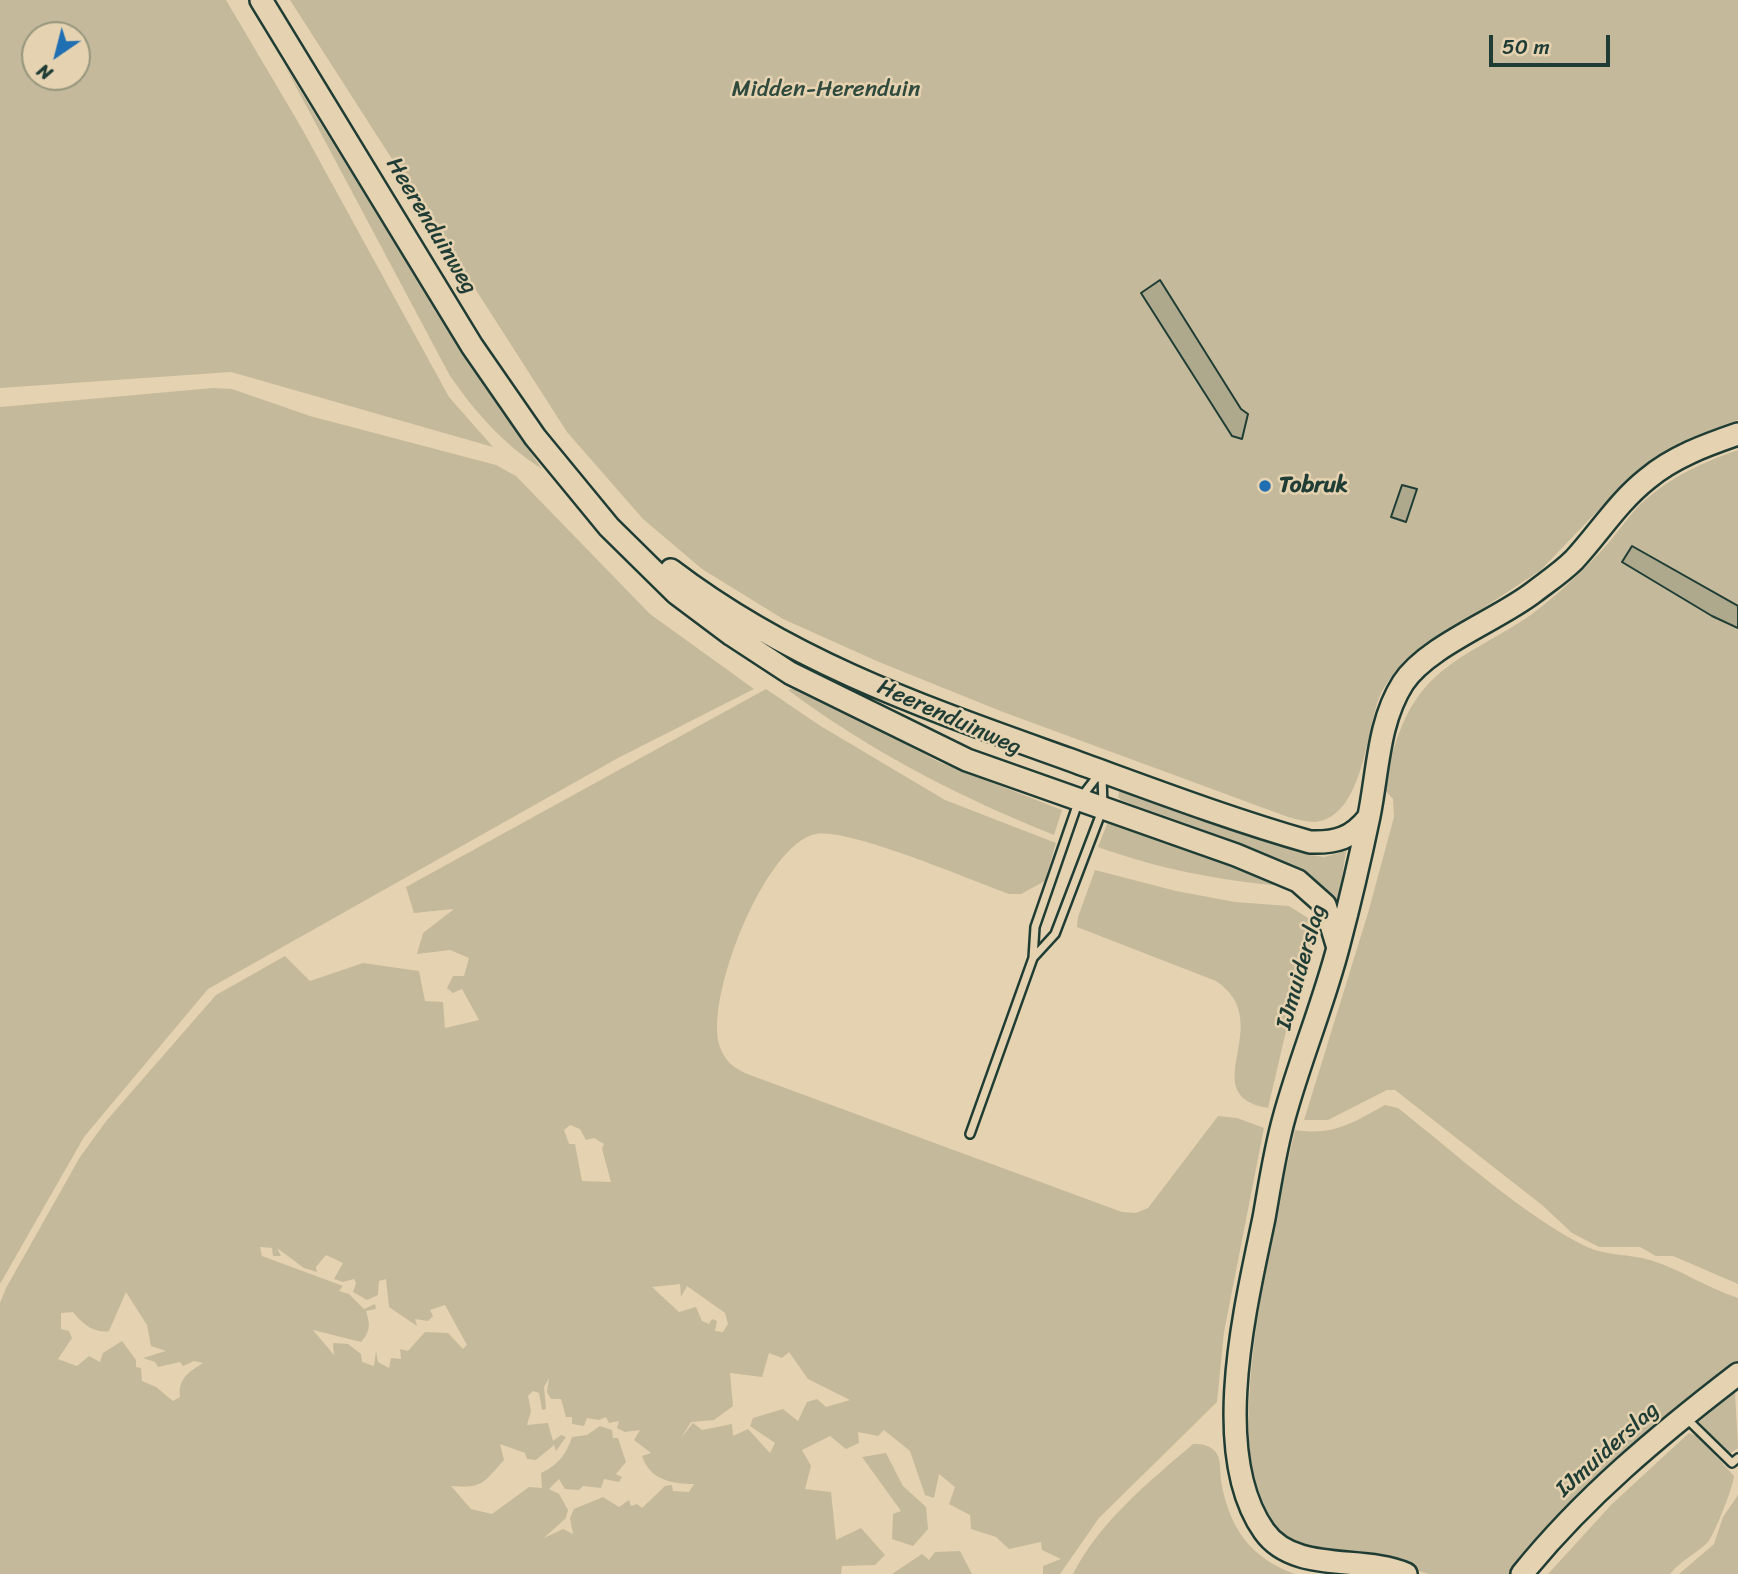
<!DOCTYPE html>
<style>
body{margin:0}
#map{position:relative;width:1738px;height:1574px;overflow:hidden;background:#e5d2b0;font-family:Sriracha,sans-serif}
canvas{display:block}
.north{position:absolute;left:21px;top:21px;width:70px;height:70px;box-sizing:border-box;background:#e5d2b0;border:2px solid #96967e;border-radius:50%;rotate:215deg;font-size:19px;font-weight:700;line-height:28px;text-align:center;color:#1f3d34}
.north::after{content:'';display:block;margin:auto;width:24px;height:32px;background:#1f6fb2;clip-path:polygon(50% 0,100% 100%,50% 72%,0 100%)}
.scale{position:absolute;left:1489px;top:35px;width:121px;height:32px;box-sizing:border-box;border:4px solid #1f3d34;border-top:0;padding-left:9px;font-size:21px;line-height:24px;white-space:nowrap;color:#1f3d34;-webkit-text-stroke:5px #e5d2b0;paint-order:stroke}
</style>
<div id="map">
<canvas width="1738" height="1574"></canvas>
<div class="north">N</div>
<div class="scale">50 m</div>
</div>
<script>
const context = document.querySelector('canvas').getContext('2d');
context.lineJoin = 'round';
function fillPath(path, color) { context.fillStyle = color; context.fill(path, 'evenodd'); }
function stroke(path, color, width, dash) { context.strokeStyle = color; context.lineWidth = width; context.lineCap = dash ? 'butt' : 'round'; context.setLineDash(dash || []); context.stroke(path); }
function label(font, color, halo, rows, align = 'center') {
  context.font = font + ' Sriracha,sans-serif'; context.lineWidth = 5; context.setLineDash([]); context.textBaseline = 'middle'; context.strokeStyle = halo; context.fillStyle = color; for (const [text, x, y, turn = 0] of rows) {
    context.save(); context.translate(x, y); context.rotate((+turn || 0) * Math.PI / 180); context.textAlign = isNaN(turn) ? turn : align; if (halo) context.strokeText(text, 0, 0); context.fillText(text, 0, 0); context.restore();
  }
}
fillPath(new Path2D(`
 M0,0H226L301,127L449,397L493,447L231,372L0,388ZM77,35V77H35V35Z
 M290,0H1738V420L1673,446L1653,459L1627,480L1541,570L1407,658C1396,671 1385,683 1379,698C1366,732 1363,817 1315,822C1307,822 1296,819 1288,817L1003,712L879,662L783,619L702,569L643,519L567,432Z
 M285,66L472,368L542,469C503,444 476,413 450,376Z
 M213,388L232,389L310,416L496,465L516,476L650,614L754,689L618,758L208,989L84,1137L0,1284V407Z
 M1738,450V1284L1673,1256H1656L1640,1247H1599L1572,1233L1542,1205L1395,1090H1387L1328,1120H1304L1368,913L1394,817L1393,799L1384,789C1391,755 1400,718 1423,690C1451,656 1496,640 1532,614C1557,595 1582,572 1603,549C1618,533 1628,515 1645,500C1672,476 1704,462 1738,450Z
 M800,687L939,762L1062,810L1054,835C959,797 870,751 788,690Z
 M766,689L819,725L945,800L1056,843L1045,881L1021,894H1009C970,880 850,828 816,834C765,843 703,1001 720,1047C725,1062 735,1069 750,1075L1122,1212L1136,1213L1148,1208L1218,1116L1237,1118L1264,1128L1224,1332L1217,1402L1099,1518L1060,1574H1043V1566L1061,1559L1042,1550L1041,1542L1009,1549L996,1537L971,1529L970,1515L949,1504L955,1487L939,1474L934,1498L925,1495L910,1451L884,1430L878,1436L858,1432L859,1443L846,1449L830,1436L802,1450L811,1466L805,1489L831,1492L836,1540L861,1528L885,1555L875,1565L842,1566L841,1574H0V1303L6,1288L80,1157L107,1120L216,995L285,956L310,981L363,963L419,971L425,1001L443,1002L445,1028L479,1020L462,989L453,993L447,988L453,976H464L469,958L450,950L417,954L423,933L454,909L414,913L406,887ZM570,1125L580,1129L586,1140L594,1138L604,1144L602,1149L611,1182L582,1181L575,1144H569L564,1130ZM260,1247L272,1248L273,1256H281L277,1248L304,1268L317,1272L316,1267L326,1255L343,1263L334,1279L343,1282L354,1279L356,1283L353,1292L367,1300L378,1295L379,1281L386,1279L389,1307L417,1326L415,1319L428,1321L433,1316L430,1310L445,1305L467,1345L463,1349L448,1333L425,1332L408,1351L400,1349L401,1359L391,1358L389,1368L378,1362L376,1351L374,1366L362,1362L361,1354L348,1344L333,1343L334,1355L313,1330L361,1342C371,1331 370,1324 366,1311L376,1309L375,1304L364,1309L349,1294L339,1291L343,1286L262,1256ZM680,1284L681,1297L687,1286L725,1313L728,1324L723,1332L715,1331L717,1321L712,1319L709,1324L702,1321L696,1307L679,1312L652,1287ZM126,1292L147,1325L151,1346L166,1351L143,1358L155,1362L158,1367L180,1362L183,1366L194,1361L203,1363C189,1372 178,1378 180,1397L173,1401L156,1387L142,1381L141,1368L136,1367V1360L122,1341L103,1353L100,1362L89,1356L77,1366L58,1359L72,1338L69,1331L61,1329V1313L73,1312C82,1323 94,1334 109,1331ZM789,1352L808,1379L850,1400L826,1407L817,1399L807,1402L798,1421L783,1409L753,1418L750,1426L775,1443L770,1453L748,1429L733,1436L732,1424L702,1430L693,1423L681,1438L691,1422L714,1420L733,1406L730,1373L762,1377L769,1353L782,1358ZM549,1378L547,1392L551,1399H561L566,1417H572V1424L584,1426L587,1418L599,1420L606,1417L609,1423L619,1421L617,1428L625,1432L640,1430L634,1440L651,1453L642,1456C650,1480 672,1484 694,1484L689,1492L673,1491L672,1485L665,1486L642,1508L637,1504L631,1506L629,1500L619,1507L603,1497L574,1509L570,1518L573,1534L563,1529L544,1538L566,1518L568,1510L559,1494L549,1489L559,1479L565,1489L579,1490L583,1486L601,1488L604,1479L619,1482L622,1477L616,1474L626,1462L618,1438H613L612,1430L600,1426L587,1435L572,1437C566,1455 558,1465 541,1473L542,1488L529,1487L492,1514L471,1509L451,1486C483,1489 484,1482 504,1460L500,1444L525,1453L527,1459L536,1460L554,1445L556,1451L566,1437L561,1435L553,1441L548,1423L527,1425L531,1411L528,1396L533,1391L539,1393L542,1410L546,1409L544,1387Z
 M1120,789L1311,855L1324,857L1346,851L1338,902C1295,855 1183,824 1121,800L1118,797Z
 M1109,819L1295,887C1228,882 1161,870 1098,847Z
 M1095,870L1176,891L1235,902L1289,906L1308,918L1314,930L1311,950L1287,1027L1268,1108C1192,1095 1279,1023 1216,981L1077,927L1078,917Z
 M1385,1105L1398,1108C1454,1152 1525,1217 1587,1247C1608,1256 1629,1254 1650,1260C1680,1269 1707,1288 1738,1298V1363C1655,1424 1570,1492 1509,1574C1483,1574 1454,1574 1429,1574C1415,1572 1402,1558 1386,1556C1350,1549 1296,1558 1271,1525C1217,1452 1276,1215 1295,1130C1334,1136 1352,1123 1385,1105Z
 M1735,1392L1738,1448L1731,1453L1721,1450L1699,1422Z
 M1689,1433L1699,1437L1734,1476C1734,1485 1714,1535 1708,1542C1696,1554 1680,1561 1670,1574H1548L1612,1504Z
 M1193,1444C1203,1444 1211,1445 1217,1454C1221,1460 1220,1473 1221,1481C1229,1527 1250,1558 1295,1574H1073C1100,1521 1149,1482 1193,1444Z
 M886,1453L903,1486L926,1507L928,1529L913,1546L892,1539L893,1514L901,1511L862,1457Z
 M1738,1495V1574H1679L1714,1544L1723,1517Z
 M960,1551L972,1574H892L922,1554L929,1560L935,1552Z`), '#c4ba9b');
const building = new Path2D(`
 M1160,280L1241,409L1248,414L1242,439L1232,436L1141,293Z
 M1402,485L1417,489L1406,522L1391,517Z
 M1632,546L1738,606V628L1712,616L1622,562Z`);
fillPath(building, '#aea88d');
stroke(building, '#1f3d34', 2);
const lane = new Path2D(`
 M1033,958L1055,934L1103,808L1102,775
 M970,1134L1033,958L1035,927L1079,800L1099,774
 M1687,1419L1732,1463L1738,1458`);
const secondary = new Path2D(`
 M261,0L472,346L535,437L609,527L676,593L732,635L790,673L967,760L1236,855L1298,881L1325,905L1338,948
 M671,570C793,663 926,708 1068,759C1148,788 1229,819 1310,842C1336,843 1352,838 1368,818
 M1406,1574C1363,1555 1294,1574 1264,1531C1209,1453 1246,1305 1264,1218C1270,1184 1275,1150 1284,1118C1300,1059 1324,1003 1339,944C1350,902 1360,859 1369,816C1378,772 1378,722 1403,683C1427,646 1498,620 1534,592C1547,582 1562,572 1574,560C1599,533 1618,502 1647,479C1673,457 1706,445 1738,434
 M1522,1574C1584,1497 1660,1434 1738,1374`);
stroke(lane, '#1f3d34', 12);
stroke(secondary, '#1f3d34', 26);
stroke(lane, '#e5d2b0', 7);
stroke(secondary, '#e5d2b0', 21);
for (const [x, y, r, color] of [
 [1265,486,7,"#1f6fb2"]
]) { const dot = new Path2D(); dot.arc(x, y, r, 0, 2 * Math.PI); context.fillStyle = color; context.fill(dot); stroke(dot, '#e5d2b0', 2.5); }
label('23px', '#304a3e', '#e5d2b0', [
 ["Midden-Herenduin",826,90]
]);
label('23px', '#1f3d34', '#e5d2b0', [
 ["Heerenduinweg",431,226,59],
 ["Heerenduinweg",949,718,24],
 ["IJmuiderslag",1302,967,-74],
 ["IJmuiderslag",1608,1450,-42]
]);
label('bold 23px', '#1f3d34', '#e5d2b0', [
 ["Tobruk",1279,486]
], 'left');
</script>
